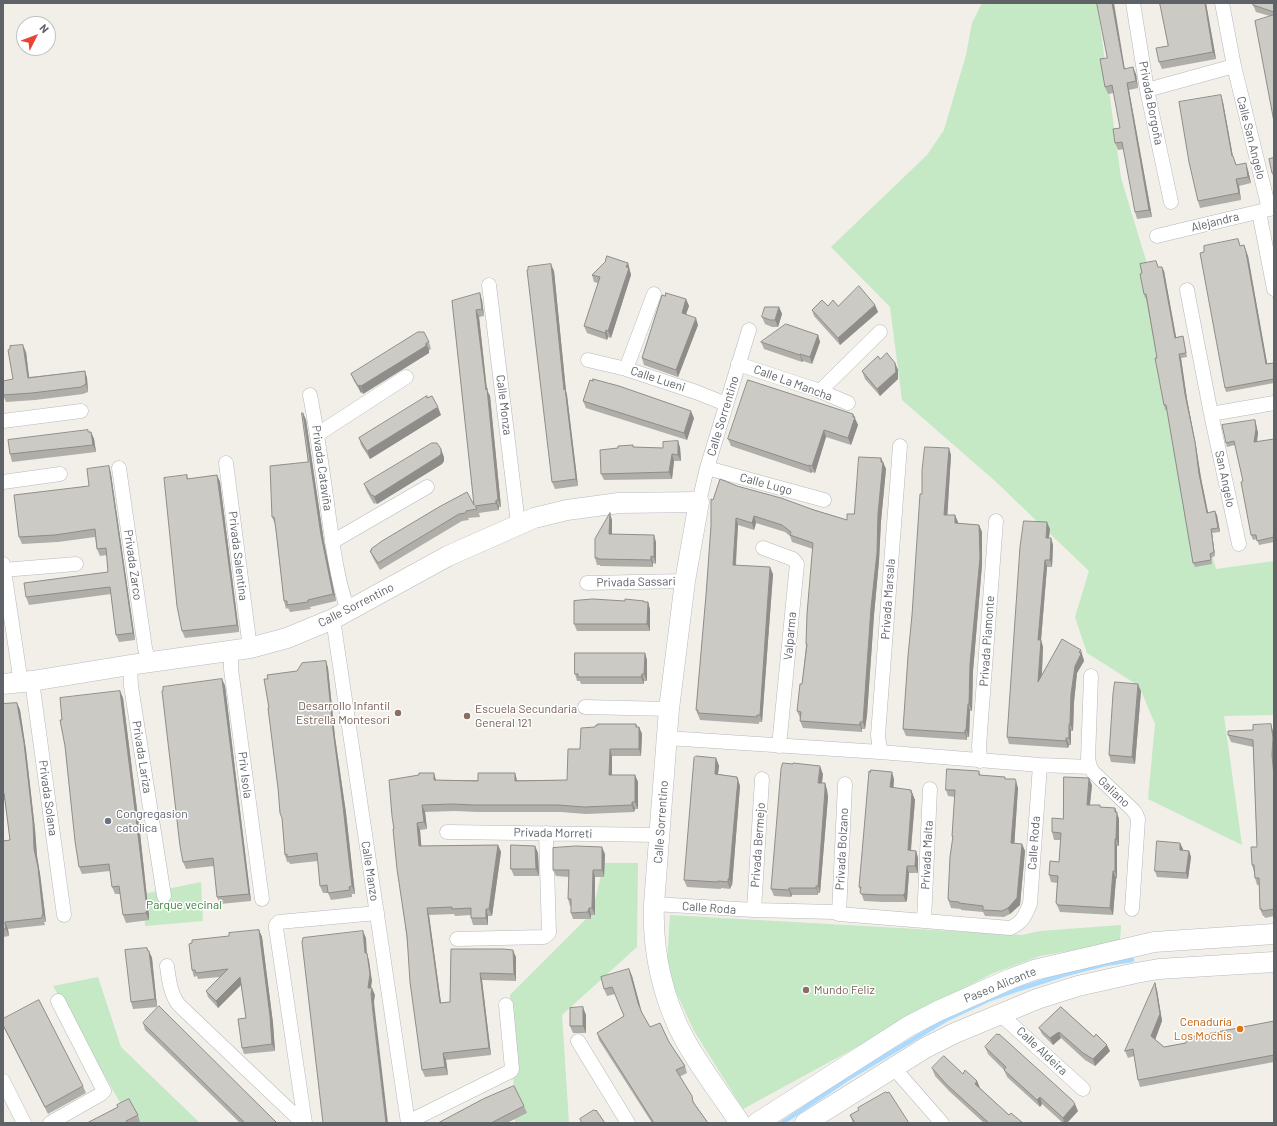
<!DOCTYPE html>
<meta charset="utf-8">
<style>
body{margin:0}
#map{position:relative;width:1277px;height:1126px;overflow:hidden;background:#f1efe8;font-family:Barlow,sans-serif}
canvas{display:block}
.frame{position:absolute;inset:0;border:4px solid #5f6368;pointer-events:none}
.north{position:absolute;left:16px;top:16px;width:40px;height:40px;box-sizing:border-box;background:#fff;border:1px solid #bfc1c3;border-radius:50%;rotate:48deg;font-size:11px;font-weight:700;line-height:16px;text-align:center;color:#5f6368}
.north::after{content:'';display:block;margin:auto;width:14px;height:18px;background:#ea4335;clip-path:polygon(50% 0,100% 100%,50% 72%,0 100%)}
</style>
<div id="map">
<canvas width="1277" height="1126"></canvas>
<div class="frame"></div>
<div class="north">N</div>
</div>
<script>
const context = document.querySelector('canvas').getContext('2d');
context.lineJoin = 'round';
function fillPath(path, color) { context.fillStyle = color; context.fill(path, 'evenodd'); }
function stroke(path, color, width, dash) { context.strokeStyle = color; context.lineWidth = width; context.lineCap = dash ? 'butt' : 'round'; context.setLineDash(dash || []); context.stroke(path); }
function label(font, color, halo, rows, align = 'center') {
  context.font = font + ' Barlow,sans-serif'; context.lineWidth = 3; context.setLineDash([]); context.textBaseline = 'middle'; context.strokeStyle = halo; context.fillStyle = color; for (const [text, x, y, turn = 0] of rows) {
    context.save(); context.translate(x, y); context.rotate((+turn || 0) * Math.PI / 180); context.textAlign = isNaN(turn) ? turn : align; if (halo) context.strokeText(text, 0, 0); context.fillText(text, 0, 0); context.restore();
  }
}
fillPath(new Path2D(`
 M982,3H1097L1121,178L1152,280L1202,520L1216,569L1274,561V715L1224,716L1242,845L1148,799L1155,724L1139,686L1087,653L1075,617L1089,571L994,480L902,400L890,307L831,247L927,155L944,130L966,55L972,23Z
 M604,863H638L637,947L562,1015L569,1123H515L510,995L592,913Z
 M201,882L203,921L145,926L143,894Z
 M670,915L1022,935L1040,931L1121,925L1120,942L1040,956L991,974L743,1109L694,1031L675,990L667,963Z
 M98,977L121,1047L200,1123H135L125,1111L53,986Z`), '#c5e8c5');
stroke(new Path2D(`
 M782,1123L852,1076L947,1019L988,1000L1019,989L1066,974L1105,964L1132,960`), '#aadaff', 4.5);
const street = new Path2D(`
 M1133,3L1147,90L1171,202
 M1222,3L1234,66L1269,209
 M1147,90L1234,66
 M1259,212L1274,289
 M1157,236L1274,208
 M489,285L518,524
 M1187,290L1211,414L1239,544
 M588,360L626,369L696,392L726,404
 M738,364L820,391L848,403
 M626,369L654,294
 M820,391L880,332
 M310,395C317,431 322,467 327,503C332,540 336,576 348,611
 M1211,414L1274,403
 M3,421L81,411
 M318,434L406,377
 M226,463L250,648
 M119,468L145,648L149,663
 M707,468L824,500
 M3,482L60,474
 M699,502L707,468L749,330
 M332,542L427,487
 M763,548L793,559L797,564L779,746
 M3,564L21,683
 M3,570L76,564
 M587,583L685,581
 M333,619L408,1123
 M231,651V669L262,899
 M130,665L131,686L164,896
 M1091,676L1088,759L1090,767L1093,772L1133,810L1136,814L1138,819L1132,909
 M32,681L64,915
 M585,707L669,709
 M667,738L880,752L1040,765L1090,767
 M880,752L878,735L900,446
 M980,761L979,746L996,521
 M447,832L659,835
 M654,904L754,910L834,912L839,914L1010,928C1022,923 1025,916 1030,904L1040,765
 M754,910L762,779
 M839,914L845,784
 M924,921L930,789
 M457,939L544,937L549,933L546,833
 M167,966C169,979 170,994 179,1005L303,1123
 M1000,1014L1083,1089
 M578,1041L628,1123
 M893,1067L942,1123
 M3,1081L24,1123
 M408,1122L511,1071L512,1069L506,1005
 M50,1123L101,1094L104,1091L58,1001
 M305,1123L276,928V925L279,922L377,913`);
const secondary = new Path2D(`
 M3,684L32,681L130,665L250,648L287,638L333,619L448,556L534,518L567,510L619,503L699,502L685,581L669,709L654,904C652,951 663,1001 686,1042C702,1070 722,1096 740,1123
 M757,1123L909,1026L938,1011L1010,979L1034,970L1154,942L1274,934
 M805,1123L925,1048L955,1033L1037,999L1078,986L1136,973L1159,969L1274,962`);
stroke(street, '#b5b8bc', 15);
stroke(secondary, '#b6babf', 21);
stroke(street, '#fff', 14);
stroke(secondary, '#fff', 20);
fillPath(new Path2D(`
 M1160,3H1206L1216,59L1162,69L1159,62L1168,46Z
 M1274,3V122L1270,16L1256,12L1253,5Z
 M1125,69L1136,74L1138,88L1129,90L1152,217L1137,219L1135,212L1124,149L1118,150L1115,143L1120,128L1114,93L1108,94L1105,87Z
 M1223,102L1233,156L1236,165L1248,170L1251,183L1239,186L1241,200L1200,208L1198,201Z
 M1274,158V179L1272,173Z
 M1238,239L1240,246L1248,256L1267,364L1274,363V383L1226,392L1225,388Z
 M1156,261L1158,267L1164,271L1176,337L1183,336L1184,340L1187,357L1181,358L1187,399L1196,446L1201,478L1208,513L1217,515L1220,532L1212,533L1215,556L1211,558L1212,564L1195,567L1193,563L1167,409L1165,410L1164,405L1157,358L1146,298H1145L1144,294L1142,273Z
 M628,263L631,275L611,338L608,337L607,340L587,333L584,326L598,283L594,282L592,275Z
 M554,271L566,391L567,395L578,486L555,489L552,482Z
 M665,296L686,299L689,306L686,314L698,325L678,377L644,365L642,358Z
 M482,300L484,316L479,317L487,390L490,396L501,507H499V510L479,513L480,517L468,518L469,520L462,521L380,570L373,558L370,551L474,505L452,301Z
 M875,305L878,312L840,345L814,316L812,310L838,306Z
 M779,307L782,314L778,327H772L765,324L762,317Z
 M818,335L820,342L812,364L803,361L802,362L764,349L761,342Z
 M429,342L431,349L429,350V353L363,394L362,392L361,393L354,381L351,374Z
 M26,352L29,377L85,371L87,378L88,392L83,394L35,400L6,402L3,395L13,379Z
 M880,359L895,363L898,370V379L880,396L865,379L862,371Z
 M427,398L441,415L370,459L361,445L359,438Z
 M583,401L694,418L687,440L586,408Z
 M303,413L306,420L324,542L336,601L310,607L311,609L290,612L288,608L286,609L284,601L275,524L272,517L308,462Z
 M853,414L858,425L851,445L826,437L815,473L812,472L811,473L731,446L728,439Z
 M1255,420L1256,424L1258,433L1257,442L1274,439V542L1259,545L1257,539L1253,540L1251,535L1243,481L1235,445L1227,447L1226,443Z
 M89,432H91L94,439L96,452L12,462L10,454Z
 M634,447L663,448L680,447L681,461H674L672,479L604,480L601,474Z
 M951,455L947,515H955L958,523L979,525L982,532V565L973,671L972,711H970L969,737H967V740L906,736L903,729L922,494Z
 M444,457V461L442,464L377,504L376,503L374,504L367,492L364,484Z
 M881,458L886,469L881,521L879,561L874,615L867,715L865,729H862V732L803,728L800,721V718L797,711L802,684L806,646V644L813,549L792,542L790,536L785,532L756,523L754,530L738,525L736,566L773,574L762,722H759V724L700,720L696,710L706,595L713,500L737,486L847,520L854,514Z
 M109,466L111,474L135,640L119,642L116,635L111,594L29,605L26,597L108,572L107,555L100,556L97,549L95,537L58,542L22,544L19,537L89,486Z
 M187,475L188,479L217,475L220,482L239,632L185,638L182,631Z
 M612,520V534L656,542V564L653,563V567L600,566V565H597L595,558Z
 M1050,529L1049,538H1051L1053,545L1052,567H1047L1041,640L1043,647L1042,675L1083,657L1084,661L1077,673L1074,702L1073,731H1071V745H1069L1068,748L1009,744L1007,737Z
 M644,601L645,602H648L650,610V631H577L574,624Z
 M645,653L647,660V681H644V684H581L580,681H577L575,674Z
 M326,661L328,668L335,737L346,813L355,894H352V897L331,900L328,893H323L320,886L318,861L290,864L289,862H287L285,855L282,818L269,708L268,679L297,671Z
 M222,679L225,686L251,901L220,904L217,897L214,866L186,869L183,862Z
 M120,691L123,698L140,833L149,916V920L126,923L123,915L120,894H115L112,887L110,871L82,874L79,867L62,720Z
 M1141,691L1135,764L1111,762L1109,755Z
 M17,703L20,710L26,750L35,829L37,856L40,874L46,922H44L45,925L8,929L9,936L3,937V841L10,840L5,800H3V704Z
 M636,724L637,727H639L642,734L641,756H612V775H635L638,782V809H635L634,812L586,814L561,812H477L455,811L425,812L427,829L420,830L421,846L498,845L501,852L492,916H488V925H473L471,918V915L455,916L454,914L429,915L441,1003L450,1002L451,949L516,957V981L482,980L491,1055L446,1060L448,1075L425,1077L422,1070L394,829L419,775L436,780H567L580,749L595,727Z
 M1273,731L1274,735V916L1265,918L1264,916H1263L1260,909L1259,885H1257L1255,878L1254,872L1252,865L1257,847L1253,747L1231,742L1228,735Z
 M716,758L719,766L718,774L737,777L740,786L732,886H731L730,889L721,888V889L687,887L684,880Z
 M979,771L981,776L1006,779L1018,788L1014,844H1022L1025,851L1020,905L1010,914L1004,917L985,916L983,912L961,910V909L951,908L948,899L953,838L952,836L955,797L948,796L946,790Z
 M823,774L822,783H825L827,790L828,797L820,893H818V895H792L791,897L774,896L771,889Z
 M894,779L893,788L911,790L915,800L911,851H916L918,858V873H909L907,900L906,902H883L864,901L859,887Z
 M1092,785L1090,805L1101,807L1115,808L1119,819V846H1117V879L1116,878L1113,915L1060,912L1056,903L1057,883L1051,882L1049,875L1059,862L1061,840H1054L1052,832Z
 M1180,843L1183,850L1189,851L1191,857L1188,879L1157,877L1155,871Z
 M535,846L538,853L539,876H514L511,869Z
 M605,854L604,877H595V915H591V919H573L571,913V906H570L568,899L569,877L556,876L553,870Z
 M259,930L262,937L273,1023L275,1051L244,1054L242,1048L246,1018L241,985L218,1008L208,997L206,991L220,977L198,979L197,976L194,977L192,970L229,936Z
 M147,948L148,951H149L152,958L157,1007L133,1009L131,1002Z
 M629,969L632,976L640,1007L642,1013L650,1027L669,1042L685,1066L687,1073L679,1077L695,1104L708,1123H652L599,1040L597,1033L624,1016L615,994L607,996L604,989Z
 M1157,990L1162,1021L1155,1039L1164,1047L1186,1043L1274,1021V1062L1140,1087L1138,1080L1134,1056L1128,1058L1125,1051Z
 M1061,1007L1110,1051L1095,1066L1085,1060L1061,1038L1053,1045L1042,1034L1039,1028Z
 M586,1015V1033H573L570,1026Z
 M143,1023L277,1123H240L145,1030Z
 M3,1025L83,1086L86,1093L48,1114L5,1030Z
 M985,1047L1078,1111L1067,1123H1063L1042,1104L1040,1107L1007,1077L1004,1070L988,1054Z
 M932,1068L963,1074L977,1081L980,1088L1009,1115L1023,1123H984L949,1091L935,1076Z
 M117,1105L138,1115L140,1122L137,1123H87L118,1108Z
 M524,1106L527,1113L507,1123H438Z
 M850,1115L909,1123H853Z`), '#afaea9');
fillPath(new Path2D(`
 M1112,3H1114L1126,76L1124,69Z
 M1205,3H1206L1216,59L1213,52Z
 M1133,67L1136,74L1138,88L1136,81Z
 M1127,83L1129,90L1152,217L1149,210Z
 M1221,95L1223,102L1234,163L1232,156Z
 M1246,163L1248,170L1251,183L1248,177Z
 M1236,179L1239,186L1241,200L1239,193Z
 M1244,245L1248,256L1268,368L1266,364Z
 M628,263L631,275L611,338L608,331Z
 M551,264L554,271L566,391L567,395L578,486L576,479L564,390Z
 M1162,267L1164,271L1177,342L1175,338Z
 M480,293L482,300L484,316L482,309Z
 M686,299L689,306L684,320L682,313Z
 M875,305L878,312L840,345L838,338Z
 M779,307L782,314L778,327L775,320Z
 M476,310L479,317L487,390L490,396L501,507L498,500Z
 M696,318L698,325L678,377L676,370Z
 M606,330L608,337L607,340L605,333Z
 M818,335L820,342L812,364L810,357Z
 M426,343L429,350V353L363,394L361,386Z
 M23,345L26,352L30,385L28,378Z
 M800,354L803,361L802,362L800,355Z
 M1179,354L1181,358L1187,399L1196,446L1201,478L1209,517L1207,513L1199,474L1185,394Z
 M895,363L898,370V379L880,396L877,389Z
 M85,371L87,378L88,392L86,384Z
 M360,385L362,392L361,393L358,386Z
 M438,407L441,415L370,459L367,451Z
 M691,411L694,418L687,440L684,433Z
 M303,413L306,420L324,542L336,601L333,594L321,535Z
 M853,414L858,425L851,445L848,438Z
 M1255,420L1256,424L1258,433L1256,447L1254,442Z
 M824,430L826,437L815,473L812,466Z
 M91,432L94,439L96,452L93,445Z
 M678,441L680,447L681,461L678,455Z
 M949,448L951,455L947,522L944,515Z
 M441,449L444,457V461L442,464L377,504L374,497Z
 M672,454L674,461L672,479L669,472Z
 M881,458L883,463V462L886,469L881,521L879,561L874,615L867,715L865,729L863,722L871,608Z
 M809,465L812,472L811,473L809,466Z
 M109,466L111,474L135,640L133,633Z
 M217,475L220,482L239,632L237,625Z
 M496,500L499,507V510L496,503Z
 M1215,511L1217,515L1220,532L1218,528Z
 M610,513L612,520V541L609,534Z
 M955,515L958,522V530L955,523Z
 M754,516L756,523L754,530L752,523Z
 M736,518L738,525L735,572L733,565Z
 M1047,522L1050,529L1048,545L1046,538Z
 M979,525L982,532V565L973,671L972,711L969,704L970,664Z
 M1211,529L1212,533L1215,556L1214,552Z
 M654,535L656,542V564L654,557Z
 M1051,538L1053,545L1052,567L1050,560Z
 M651,556L653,563V567L651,560Z
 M1045,560L1047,567L1041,640L1043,647L1041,689L1038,682V640Z
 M770,567L773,574L762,722L760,715Z
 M648,602L650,610V631L647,624Z
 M1081,650L1084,661L1077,673L1074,702L1073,731L1070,724L1071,694L1075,666Z
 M645,653L647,660V681L644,674Z
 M326,661L328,668L335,737L346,813L355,894L352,886L333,730Z
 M642,674L644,681V684L641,677Z
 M222,679L225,686L251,901L249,894Z
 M1138,684L1141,691L1135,764L1132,757Z
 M120,691L123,698L140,833L149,916V920L146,913Z
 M17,703L20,710L26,750L35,829L37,856L40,874L46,922L43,914L34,849Z
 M968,704L970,711L969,737L966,730Z
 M860,722L862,729V732L860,725Z
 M636,724L639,731V727L642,734L641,756L639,749Z
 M1069,724L1071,731V745L1069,738Z
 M1271,724L1274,735V776L1272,755Z
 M965,730L967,737V740L965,733Z
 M1066,738L1069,745L1068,748L1066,741Z
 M610,749L612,756V782L609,775Z
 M716,758L719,766L717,781L715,774Z
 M820,766L823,774L821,790L818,783Z
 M892,772L894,779L893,794L890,787Z
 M434,773L436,780H434Z
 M515,773L517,780V788L515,781Z
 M635,775L638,782V809L635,802Z
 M737,777L740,786L732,886L729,879Z
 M1089,778L1092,785L1089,812L1087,805Z
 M1016,781L1018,788L1014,850L1011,843Z
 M825,783L827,790L828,797L820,893L818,886Z
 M911,790L915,800L910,858L908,850Z
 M632,802L635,809L634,812L632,805Z
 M422,805L425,812L427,829L424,822Z
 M1115,808L1119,819V846L1116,839Z
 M417,823L420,830L422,853L419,846Z
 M1115,839L1117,846V879L1115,871Z
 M1180,843L1183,849L1182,857L1180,850Z
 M1022,844L1025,851L1020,905L1010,914L1008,908Z
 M498,845L501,852L492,916L489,909Z
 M535,846L538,853L539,876L536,869Z
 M602,847L605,854L604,877L602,870Z
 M916,851L918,858V873L915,866Z
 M1189,851L1191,857L1188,879L1186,873Z
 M907,866L909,873L907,900L906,902L903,895Z
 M593,870L595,877V915L592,908Z
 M1113,871L1116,878L1113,915L1110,908Z
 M728,879L731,886L730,889L728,882Z
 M816,886L818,893V895L816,888Z
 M789,888L792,895L791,897L789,890Z
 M427,908L429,915L442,1010L440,1003Z
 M589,908L591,915V919L588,912Z
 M486,909L488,916V925L486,918Z
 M5,922L8,929L9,936L6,929Z
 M259,930L262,937L273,1023L275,1051L272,1044Z
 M363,931L366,938L367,955L369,960L372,981L370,995L368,988Z
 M147,948L150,954L149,951L152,958L157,1007L155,999Z
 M513,950L516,957V981L514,974Z
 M629,969L632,976L641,1009L638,1003Z
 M480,973L482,980L491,1055L489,1048Z
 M240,977L243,983L218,1008L216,1001Z
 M1155,983L1157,990L1162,1021L1154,1043L1151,1036Z
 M372,988L375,995L374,1002L376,1020L388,1123H386L371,994Z
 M583,1007L586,1015V1033L583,1026Z
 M1059,1032L1061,1038L1053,1045L1050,1038Z
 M1107,1045L1110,1051L1095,1066L1093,1059Z
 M443,1053L446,1060L448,1075L445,1067Z
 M977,1081L980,1088L975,1084Z
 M1040,1097L1042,1104L1040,1107L1037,1100Z
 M1075,1104L1078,1111L1067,1123H1064L1063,1118Z`), '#8f8d8a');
const building = new Path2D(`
 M1097,3H1112L1124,69L1133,67L1136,81L1127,83L1149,210L1135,212L1122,142L1115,143L1113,129L1120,128L1112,85L1105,87L1100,59L1107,58Z
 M1160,3H1205L1213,52L1159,62L1156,48L1168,46Z
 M1253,3H1274V12L1253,5Z
 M1274,15V122L1255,21Z
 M1221,95L1232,156H1233L1236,165L1246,163L1248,177L1236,179L1239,193L1198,201L1189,162L1179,102Z
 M1274,158V173H1272L1269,159Z
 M1238,239L1240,246L1244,245L1246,252L1266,364L1274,363V379L1225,388L1200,253L1204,252V246Z
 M607,256L628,263L626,267L629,268L608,331L606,330L605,333L584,326L600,277L592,275L605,262Z
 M1156,261L1158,267H1162L1175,338L1183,336L1186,353L1179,354L1185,394L1195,442L1199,474L1207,513L1215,511L1218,528L1211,529L1214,552L1210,554L1211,560L1193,563L1166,405H1164L1160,384L1155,358H1157L1146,294H1144L1140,274L1142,273L1140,264Z
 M551,264L564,390L565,388L576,479L552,482L527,270H528V267Z
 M859,286L875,305L838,338L812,310L822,300L828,306L833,300L838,306Z
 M480,293L482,309L476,310L486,390L487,388L498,500H496V503L475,506L477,509L466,511V513L459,514L378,563L370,551L372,550L371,549L382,541L439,507L467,492L474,505L452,301Z
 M666,293L686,299L682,313L696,318L676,370L642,358L662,295L665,296Z
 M765,307H779L775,320H770L762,317Z
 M786,324L818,335L810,357L800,354V355L761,342Z
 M418,332H424L429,342L426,343V346L361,386L360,385L358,386L351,374Z
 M23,345L28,378L85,371L86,384L81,387L32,393L3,395V381L13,379L8,350L10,349V346Z
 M887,353L895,363L896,372L877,389L862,371L878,356L880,359Z
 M593,379L619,386L691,411L684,433L583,401L590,380L593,381Z
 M748,380L853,414V417H855L848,438L824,430L812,466L809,465V466L728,439Z
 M427,396V398L432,396L438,407L367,451L359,438Z
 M302,413H303L321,535L333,594L308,600V602L287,605V601H284L276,530L274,517H272L270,466L308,462Z
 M1255,420L1256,429L1254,442L1274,439V535H1273L1274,537L1257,541L1256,535H1251L1241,482L1243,481L1234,441L1226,443L1222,425Z
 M88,430V432H91L93,445L10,454L8,440Z
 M678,441V455L672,454L669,472L601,474L600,450L618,448V446L633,445V447L663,448V442Z
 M432,443H437L441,449V454L439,456L374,497L373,495L372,496L364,484Z
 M925,447L949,448L944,515H955V523L979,525L980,558L970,664L969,704H968L966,730H965V733L903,729L908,656L912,615L920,494H922V471Z
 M859,457L881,458V462H883L878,514L877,553L871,608L864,708L863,722H860V725L800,721L801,712L797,711L800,684H802L807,644H806L807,614L813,543L790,535L791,532L782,525L754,516L752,523L736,518L733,565L770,567L760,715H757V717L698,713V710H696L706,595L711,526V499L713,500L720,479L737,486L781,498L814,510L847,520V514H854Z
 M109,466L133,633L116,635L110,587L26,597L24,583L108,572L106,548L97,549L95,529L55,535L19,537L14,495L89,486L87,469Z
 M187,475V479L217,475L237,625L182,631L177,606L164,478Z
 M610,513L609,534L654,535V557L651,556V560L598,559V558H595V539Z
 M1024,521L1047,522L1046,538H1051L1050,560H1045L1038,640H1041L1038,682L1062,639L1081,650L1079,652L1081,654L1075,666L1071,694L1070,724H1069V738H1066V741L1007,737L1020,547Z
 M593,599L625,601V599L644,601V602H648L647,624H574V601Z
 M575,653H645L644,674H642L641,677H578V674H575Z
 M326,661L333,730L343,806L352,886L349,887L350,890L328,893L327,885L320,886L317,853L287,857V854L285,855L282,818L280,813L278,788L268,708H269L264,679H268L267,675L297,671L302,663Z
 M222,679L249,894L217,897L213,858L183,862L180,846L162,691H163V687Z
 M1115,682L1138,684L1132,757L1109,755L1113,694Z
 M120,691L137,826L147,909L146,913L123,915L119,886L112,887L109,864L79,867L75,841L65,746L60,720H62L60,698Z
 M17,703L24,743L33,822L34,849L38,867L43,914L42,915V918L5,922L6,929H3V841L10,840L4,793H3V704Z
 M598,724H636V727H639V749H610L609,775H635V802H632V805L584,807L558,805H474L452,804L422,805L424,822L417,823L419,846L498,845L489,909H486V918H471V908L452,909V907L427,908L440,1003L450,1002L451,949H503L513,950L514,974L480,973L489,1048L443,1053L445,1067L422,1070L410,982L407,936L397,869L393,829H394L392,816L389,780L419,775V773H434V780L478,781V773H515V781L567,780L568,749H580L581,728L595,727L596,725H598Z
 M1271,724L1273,738L1272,755L1274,776V909L1262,911V909H1260L1259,878H1255L1254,865H1252L1251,847H1257L1253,740L1228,735V731L1253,730V725Z
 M696,756L716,758L715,774L737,777V779H738L729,879H728V882L718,881V882L684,880L694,758Z
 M783,763L793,764V763L820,766L818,783H825V790L818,886H816V888H789V890L771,889L781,769Z
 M947,769L979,771V775L1005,777V779H1015L1016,781L1011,843L1022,844L1017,898L1008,908L1002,911L983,910V906L959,903V902L949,901V899H948L950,857L953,836H952L955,790H946Z
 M871,770L892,772L890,787L911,790V793H912L908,850L916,851L915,866H907L905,893L903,895H880L861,894L860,892L861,887H859L864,830L869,771L870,772Z
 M1064,777L1089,778L1087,805H1100V807L1115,808V812H1117L1116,839H1115V871H1113L1110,908L1058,905L1056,903L1058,876L1049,875L1050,861L1059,862L1061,833L1052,832V818L1063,819Z
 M1157,841L1180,843V850L1189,851L1186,873L1155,871Z
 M511,845L535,846L536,869H511Z
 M576,846L602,847V870H593L592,908H589L588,912L571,913V899H568L569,870H553V848Z
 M259,930L270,1016L272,1044L242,1048L238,1019L246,1018L240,977L216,1001L206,991L228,969L196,973L195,970H192L189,944L192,943V940L229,936V933Z
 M363,931L365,953H367L370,974L368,988H372L371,994L373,1013L386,1123H323L302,942L303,938Z
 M147,948L148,951H149L155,999L131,1002L125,950Z
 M629,969L638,1003L642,1013L650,1027L660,1023L669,1042L685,1066L676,1070L692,1096L693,1102L708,1123H654L597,1033L624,1016L612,987L604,989L601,977Z
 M1155,983L1160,1014L1151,1036L1164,1047L1186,1043V1038L1274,1021V1055L1138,1080L1133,1049L1125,1051Z
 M39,1000L83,1086L45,1107L3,1025V1019Z
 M159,1006L277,1123H245L143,1023Z
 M583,1007V1026H570V1008Z
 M1061,1007L1094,1037L1096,1034L1107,1045L1093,1059L1083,1053L1059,1032L1050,1038L1039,1028Z
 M997,1034L998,1035L999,1034L1072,1100L1075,1104L1063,1118L1040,1097L1037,1100L1004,1070L1006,1067L985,1047Z
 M944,1056L963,1074L965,1070L977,1081L975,1084L1009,1115L1011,1113L1023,1123H989L946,1084L932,1068Z
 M514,1086L524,1106L491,1123H438L483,1099Z
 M886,1092L887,1093L889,1092L909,1123H855L850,1115L859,1110L858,1108Z
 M129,1099L138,1115L126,1121L127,1123H87L118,1107L117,1105Z
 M594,1110L595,1111L596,1110L605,1123H582L580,1119Z`);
fillPath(building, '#cccac5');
stroke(building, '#8f8d8a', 1);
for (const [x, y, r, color] of [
 [398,713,4,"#8d6e63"],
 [467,716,4,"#8d6e63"],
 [108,821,4,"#6b7280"],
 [806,990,4,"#8d6e63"],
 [1240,1029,4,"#e8710a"]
]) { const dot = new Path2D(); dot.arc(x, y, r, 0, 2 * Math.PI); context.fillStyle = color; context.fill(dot); stroke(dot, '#fff', 1.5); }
label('12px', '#5f6368', '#fff', [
 ["Privada Borgoña",1151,103,79],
 ["Calle San Angelo",1251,138,76],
 ["Alejandra",1215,222,-14],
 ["Calle Lueni",658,379,18],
 ["Calle La Mancha",793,383,20],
 ["Calle Monza",504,405,83],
 ["Calle Sorrentino",723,416,-73],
 ["Privada Cataviña",322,468,82],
 ["San Angelo",1225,479,78],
 ["Calle Lugo",766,484,15],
 ["Privada Salentina",238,556,83],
 ["Privada Zarco",133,565,82],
 ["Privada Sassari",636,582,-1],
 ["Privada Marsala",888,599,-86],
 ["Calle Sorrentino",356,605,-27],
 ["Valparma",790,636,-85],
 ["Privada Piamonte",987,641,-86],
 ["Privada Lariza",142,757,81],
 ["Priv Isola",245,775,83],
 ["Galiano",1114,792,43],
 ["Privada Solana",48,798,82],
 ["Calle Sorrentino",661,822,-86],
 ["Privada Morreti",553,833,1],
 ["Calle Roda",1034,843,-86],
 ["Privada Bermejo",758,845,-86],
 ["Privada Bolzano",842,849,-87],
 ["Privada Malta",927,855,-87],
 ["Calle Manzo",370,871,81],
 ["Calle Roda",709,908,4],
 ["Paseo Alicante",1000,985,-22],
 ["Calle Aldeira",1042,1051,43]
]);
label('12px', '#785e54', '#fff', [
 ["Desarrollo Infantil",390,706,"right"],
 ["Estrella Montesori",390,720,"right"],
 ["Escuela Secundaria",475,709],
 ["General 121",475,723],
 ["Mundo Feliz",814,990]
], 'left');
label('12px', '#5b616d', '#fff', [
 ["Congregasion",116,814],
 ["catolica",116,828]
], 'left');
label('12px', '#348238', '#fff', [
 ["Parque vecinal",184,905]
]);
label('12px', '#c56008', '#fff', [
 ["Cenaduría",1232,1022],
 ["Los Mochis",1232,1036]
], 'right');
</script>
